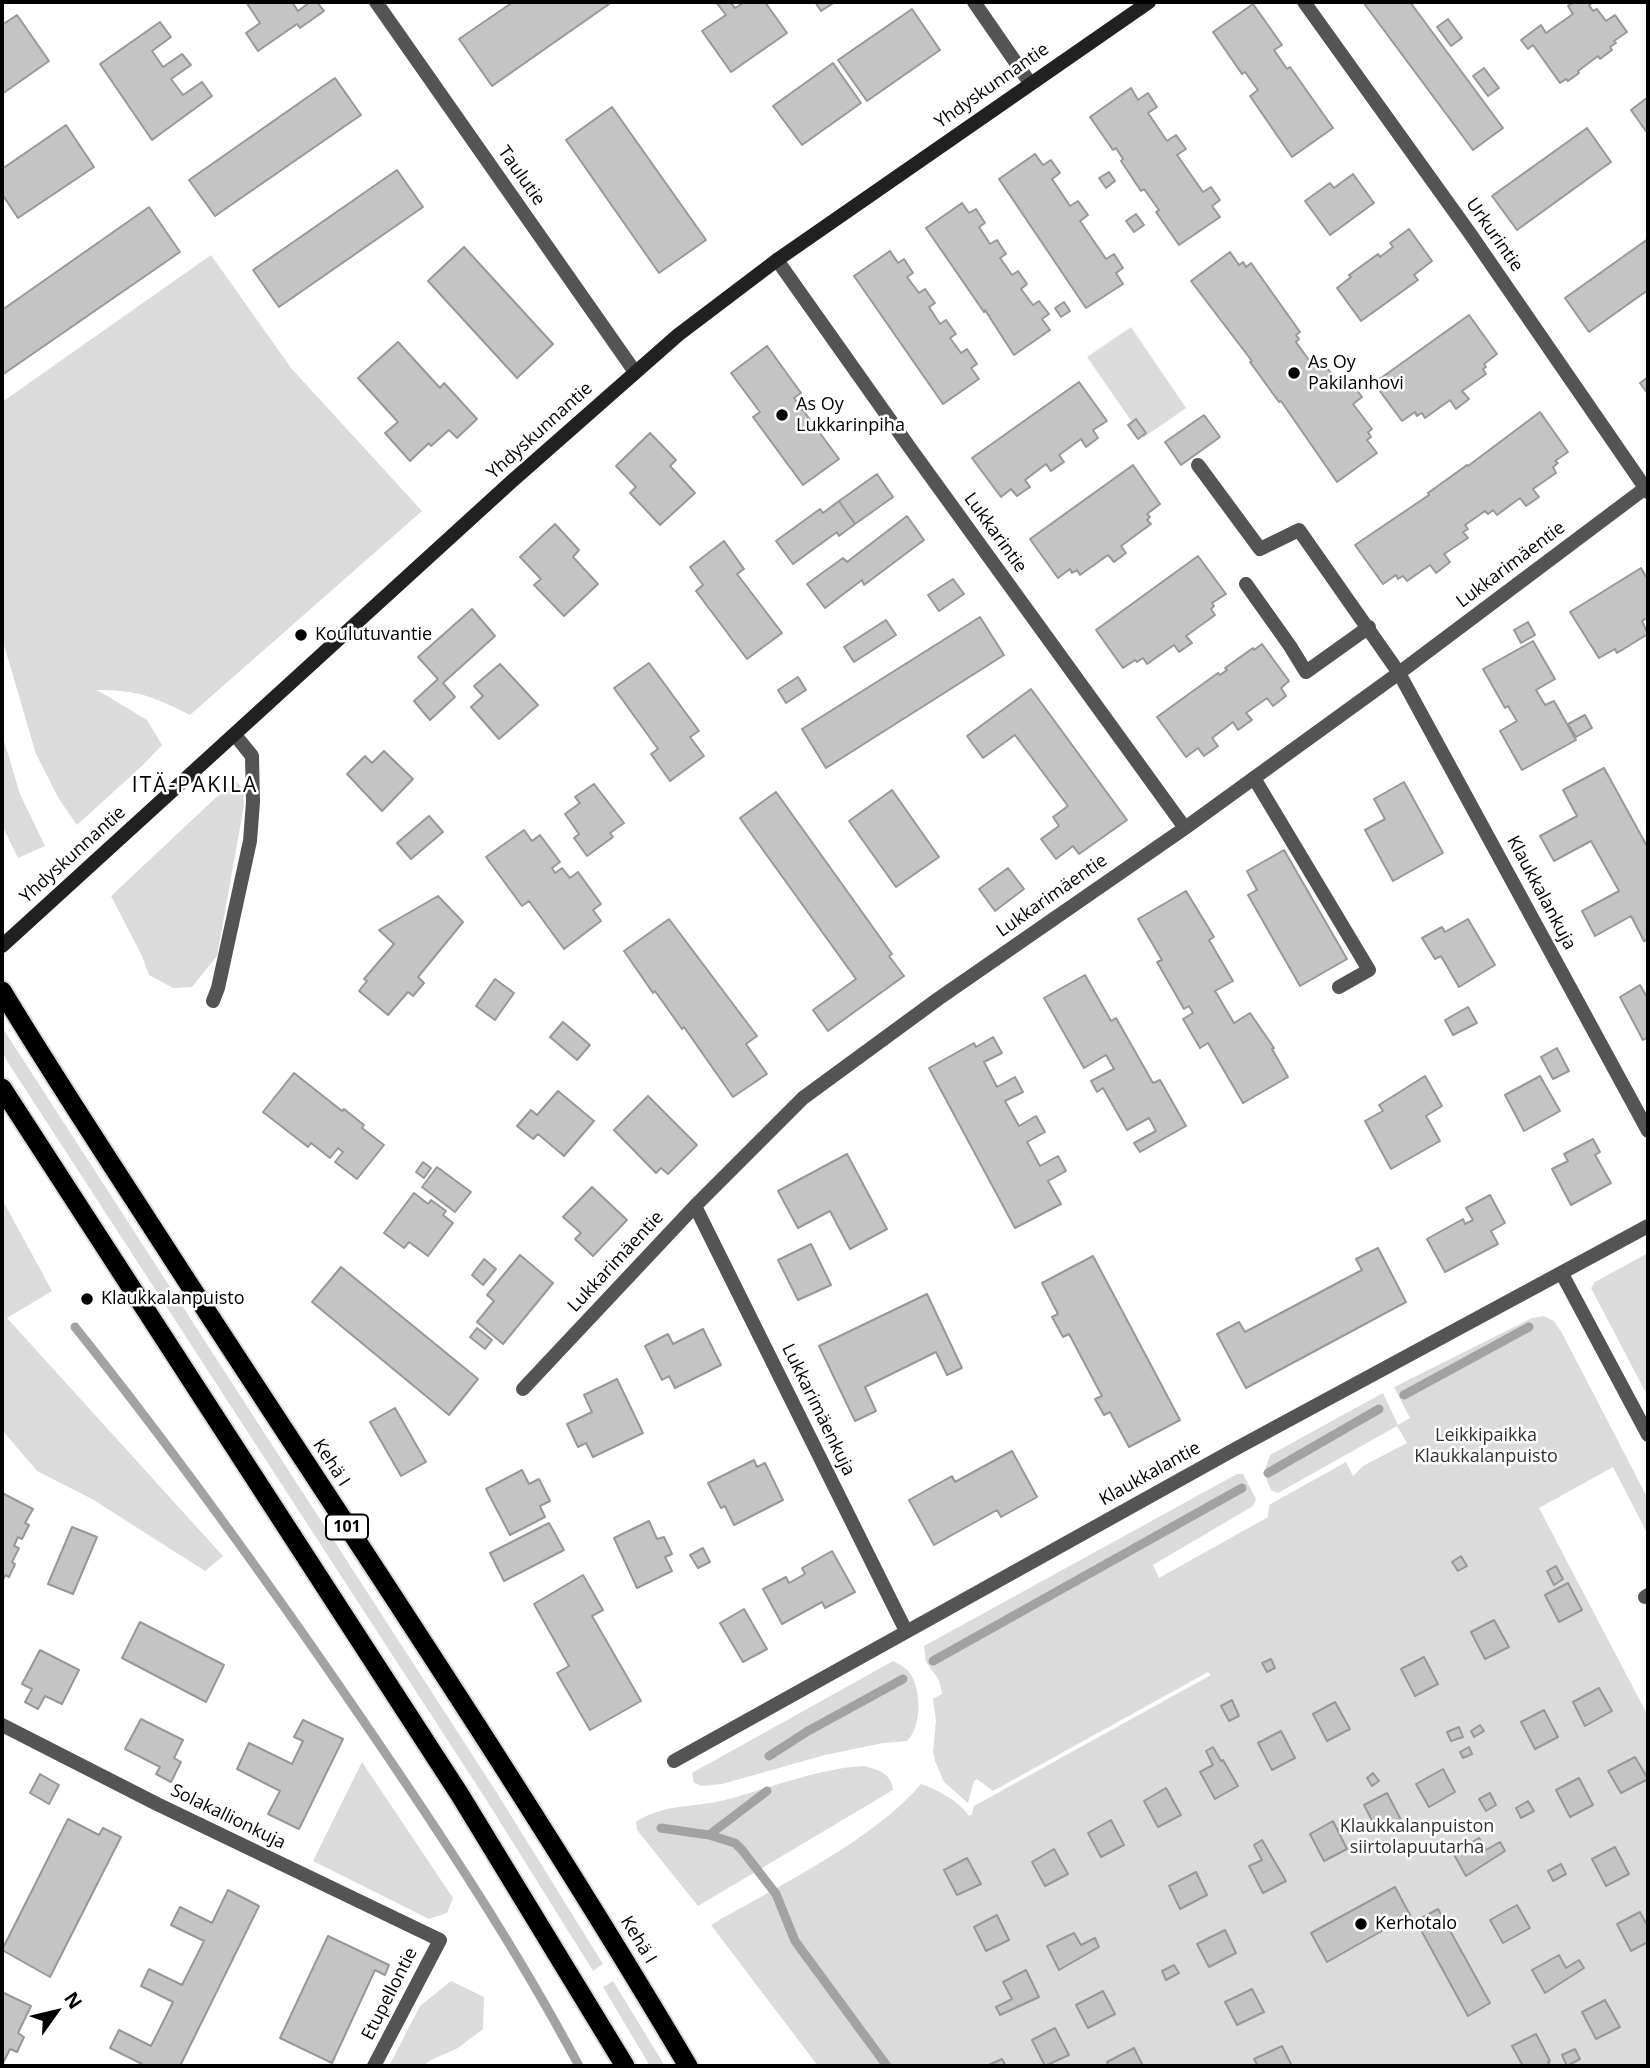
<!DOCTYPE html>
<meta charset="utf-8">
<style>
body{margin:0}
#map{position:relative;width:1650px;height:2068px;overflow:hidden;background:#fff;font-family:"Open Sans",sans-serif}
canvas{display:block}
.frame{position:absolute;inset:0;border:4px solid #000;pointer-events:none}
.north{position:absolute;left:21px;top:1977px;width:70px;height:70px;-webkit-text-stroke:5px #fff;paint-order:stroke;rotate:56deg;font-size:19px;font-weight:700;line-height:28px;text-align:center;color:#000}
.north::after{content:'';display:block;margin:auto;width:24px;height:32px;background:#000;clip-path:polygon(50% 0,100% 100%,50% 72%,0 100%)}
</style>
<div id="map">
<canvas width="1650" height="2068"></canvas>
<div class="frame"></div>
<div class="north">N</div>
</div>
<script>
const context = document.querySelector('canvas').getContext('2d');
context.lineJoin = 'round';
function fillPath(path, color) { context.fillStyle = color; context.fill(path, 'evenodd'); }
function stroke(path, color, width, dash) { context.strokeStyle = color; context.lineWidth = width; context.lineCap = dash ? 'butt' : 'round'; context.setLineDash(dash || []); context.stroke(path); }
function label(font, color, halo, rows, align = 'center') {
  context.font = font + ' "Open Sans",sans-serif'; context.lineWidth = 5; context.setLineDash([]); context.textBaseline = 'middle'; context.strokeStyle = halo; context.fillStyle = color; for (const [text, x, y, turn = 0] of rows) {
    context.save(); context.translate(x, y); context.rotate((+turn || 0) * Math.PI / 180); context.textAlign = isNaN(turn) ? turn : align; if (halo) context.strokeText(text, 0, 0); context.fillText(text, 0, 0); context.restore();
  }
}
fillPath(new Path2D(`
 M211,255L291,368L422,511L190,715C154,697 139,690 97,690L147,720L162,745L143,765L77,825L59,799L36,754L2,638V402Z
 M1131,327L1186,408L1143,438L1087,357Z
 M2,734L20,794L45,846L18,858L2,825Z
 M236,782L243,788L244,805L217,956L192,987L173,988L149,975L142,956L111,896L224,790Z
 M2,1027L497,1793L603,1964L593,1971L487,1801L9,1064L2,1052Z
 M2,1199L52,1291L7,1318L223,1556L205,1571L92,1499L37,1471L2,1430Z
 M1648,1253V1397L1591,1288L1595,1282Z
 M1544,1316L1554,1321L1562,1333L1648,1499V1535L1613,1467L1539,1508L1648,1716V2066H818L711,1925C776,1887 874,1840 921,1784C938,1790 959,1801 969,1816L972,1814L974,1806L1211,1675L1208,1672L993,1791L977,1779L974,1781L968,1803L944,1782L935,1761L933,1751L936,1721L933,1699L942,1694L939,1680L926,1662L924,1646L1237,1474H1243L1256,1499L1253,1506L1153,1565L1159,1578L1268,1517L1269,1505L1346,1462L1353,1476L1363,1466L1407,1443L1397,1426L1278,1493L1271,1490L1264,1473L1270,1455L1383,1393L1398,1425L1410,1418L1394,1387L1532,1318Z
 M893,1661C901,1665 907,1668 911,1675C922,1692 921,1728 907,1741L883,1743L825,1755L722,1784L702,1786L694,1783L692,1773Z
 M362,1762L453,1898L447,1913L429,1919L313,1861Z
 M863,1766C877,1769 892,1773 893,1790L698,1906L637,1830L636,1822L640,1819C671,1803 694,1808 725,1800C771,1788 815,1769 863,1766Z
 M451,1981L484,1997L483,2029L458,2048L429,2061L424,2066H389L420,2006Z
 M613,1981L665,2066H650L603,1987Z`), '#dbdbdb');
stroke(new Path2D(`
 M75,1327C175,1452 269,1583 360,1716C438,1830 514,1944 579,2066
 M1404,1395L1529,1327
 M1268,1473L1379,1409
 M933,1661L1242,1488
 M769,1756L808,1731L903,1679
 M661,1828L709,1835L735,1843L742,1850L776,1894L795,1941L887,2066
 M709,1835L767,1791`), '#a2a2a2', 9);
const building = new Path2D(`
 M246,2H292L298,11L310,2H317L324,11L300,28L297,24L258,51L246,33L260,23Z
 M513,2H612L492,86L459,39Z
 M716,2H730L735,8L745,2H765L787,33L731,72L702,31L726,15Z
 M815,2H835L821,11Z
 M1363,2H1410L1503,128L1473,150Z
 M1574,2H1594L1589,5L1593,11L1597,9L1606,21L1615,15L1627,32L1614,41L1616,43L1610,47L1612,50L1600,59L1598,56L1578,71L1579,73L1568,81L1566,79L1560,83L1533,45L1528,49L1521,40L1541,25L1546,33L1573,14L1568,6Z
 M1253,4L1282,45L1274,50L1287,69L1290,67L1333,128L1292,157L1250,96L1258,90L1245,72L1242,74L1213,32Z
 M912,9L940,50L867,101L838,60Z
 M17,15L49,61L2,94V25Z
 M1448,19L1462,38L1451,46L1437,27Z
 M160,22L171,37L152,51L163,67L182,54L191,65L171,79L183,95L202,82L212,96L152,140L100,64Z
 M833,63L861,103L802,145L773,106Z
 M1484,68L1499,88L1488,96L1473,76Z
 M335,78L361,115L215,216L189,180Z
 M1131,88L1138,100L1148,93L1157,107L1148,113L1167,141L1176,135L1186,149L1177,155L1203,192L1211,187L1220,200L1212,206L1220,217L1179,245L1156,212L1159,210L1144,189L1141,191L1121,161L1123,159L1116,148L1113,150L1090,117Z
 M1648,97V134L1631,110Z
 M612,107L706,240L659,273L566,140Z
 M66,125L94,167L18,218L2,194V169Z
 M1587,128L1611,162L1517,230L1492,196Z
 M1035,154L1043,165L1051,160L1060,173L1052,179L1070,206L1078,201L1088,215L1080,221L1106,259L1114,254L1123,268L1116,273L1123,284L1086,308L999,179Z
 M397,170L423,207L279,307L253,270Z
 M1109,172L1115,181L1106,188L1099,178Z
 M1353,174L1374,203L1330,235L1305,201L1330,183L1334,188Z
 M962,203L969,213L976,209L985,223L979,227L990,244L997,240L1006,254L1000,258L1012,275L1018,271L1027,284L1021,289L1033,305L1039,301L1049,314L1042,319L1050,330L1014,355L985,310L984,312L926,228Z
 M149,207L180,252L2,375V310Z
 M1136,214L1144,225L1134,232L1126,221Z
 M1409,229L1432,261L1414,275L1418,280L1361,321L1337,288L1351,277L1349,275L1378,254L1380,257L1393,247L1390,243Z
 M1648,239V290L1589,332L1565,298Z
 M464,247L553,344L517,378L428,281Z
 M890,251L898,263L904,259L913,273L907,277L919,293L925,289L935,303L929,307L940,324L946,320L956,334L950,338L961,353L967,349L977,364L971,368L979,379L943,404L854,276Z
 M1230,252L1239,265L1243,262L1246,267L1251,263L1300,332L1296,335L1299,339L1296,342L1311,363L1315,360L1318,364L1322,361L1342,388L1351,382L1362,397L1353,404L1372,429L1368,432L1371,437L1367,440L1377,453L1337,482L1281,401L1279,402L1250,362L1252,361L1191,281Z
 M1064,302L1070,311L1061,317L1055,308Z
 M1469,315L1497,354L1484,364L1486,367L1483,369L1486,374L1462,391L1469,399L1456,409L1450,400L1425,418L1422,413L1417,416L1415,412L1402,421L1374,383Z
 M398,342L440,388L444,383L477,419L457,438L449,430L431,446L429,443L410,461L385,433L398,422L358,378Z
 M767,346L801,393L794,398L839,459L803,485L753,417L760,412L731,373Z
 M1648,377V394L1640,383Z
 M1079,382L1107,421L1093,430L1098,438L1086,447L1081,439L1059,455L1064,462L1051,471L1046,464L1025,480L1030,487L1017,496L1011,489L1001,497L972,458Z
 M1540,412L1568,452L1555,461L1558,463L1553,467L1556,473L1533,489L1539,497L1526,506L1520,498L1497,515L1493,510L1488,514L1485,511L1465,525L1468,529L1463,532L1468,538L1444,554L1450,562L1436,573L1430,565L1407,581L1403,576L1398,579L1396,575L1383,584L1355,545L1429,495L1428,493L1467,465L1468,466Z
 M1204,415L1220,437L1181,465L1165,442Z
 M1136,419L1146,433L1138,439L1128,425Z
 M650,433L676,460L670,466L695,493L660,525L630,493L636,487L616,466Z
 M1133,465L1160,504L1147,514L1150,517L1147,520L1151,524L1121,546L1126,553L1114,562L1108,555L1080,575L1077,570L1072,573L1070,569L1058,578L1030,539Z
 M877,474L893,497L855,524L839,501Z
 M839,501L855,524L839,536L837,532L793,564L776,541L820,509L823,513Z
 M907,516L924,540L864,585L862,580L825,608L807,584L843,558L847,562Z
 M555,524L579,550L573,557L598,584L564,616L534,585L541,579L520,557Z
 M724,541L744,569L737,574L782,633L747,659L696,591L703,585L690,567Z
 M1198,556L1226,594L1212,603L1214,606L1211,609L1215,615L1186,636L1192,643L1179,652L1174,645L1147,664L1143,658L1137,662L1135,660L1123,668L1096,630Z
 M1641,568L1648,580V617L1642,621L1648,634L1617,653L1615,649L1599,658L1570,612Z
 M953,579L964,594L939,611L928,595Z
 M472,609L495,636L443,683L455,697L430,720L414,701L438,679L418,657Z
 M980,617L1004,655L826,768L802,729Z
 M886,620L896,635L854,662L844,647Z
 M1528,622L1535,635L1521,643L1514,630Z
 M1533,641L1555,679L1536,690L1545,705L1554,701L1576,740L1522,770L1500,731L1517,721L1508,706L1505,708L1483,669Z
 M1262,644L1289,681L1281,688L1286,696L1273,706L1267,698L1246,713L1252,720L1238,730L1233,722L1212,738L1218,746L1204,756L1198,748L1186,757L1157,717L1218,673L1220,675L1227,670L1225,668L1253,648L1254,650Z
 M649,663L699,731L690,737L704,756L670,781L651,754L658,749L614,688Z
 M500,664L538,705L499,739L471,707L483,696L474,686Z
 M798,677L806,690L786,703L778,690Z
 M1031,689L1127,820L1079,854L1073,846L1056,859L1041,839L1059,826L1053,817L1068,806L1015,735L983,758L967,736Z
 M1585,715L1592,728L1576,737L1568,724Z
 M384,751L413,779L382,811L347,774L365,756L372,763Z
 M1604,768L1648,848V939L1644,941L1631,916L1595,936L1582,911L1619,891L1591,841L1554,861L1540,836L1577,816L1563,790Z
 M1404,782L1443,853L1393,881L1365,830L1385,819L1374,799Z
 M594,784L624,823L610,833L613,837L587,856L574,838L579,834L565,814L580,803L575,797Z
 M892,790L939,857L896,887L849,821Z
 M776,792L892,954L889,956L904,976L828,1031L813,1010L856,979L740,818Z
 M429,816L443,832L411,859L397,843Z
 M524,830L532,841L540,835L560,862L552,868L555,873L562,868L570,878L578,872L601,904L593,910L601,921L564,949L529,901L522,906L486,857Z
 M1284,850L1347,959L1300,986L1248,895L1257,890L1247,871Z
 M1008,868L1024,889L995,911L979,889Z
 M1186,891L1214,937L1209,940L1233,981L1215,991L1234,1023L1250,1013L1274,1048L1272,1049L1288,1077L1243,1103L1208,1043L1200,1048L1183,1019L1193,1013L1189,1006L1184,1009L1157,962L1162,960L1138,919Z
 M438,896L463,922L418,977L424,983L413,996L408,992L388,1015L359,991L367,981L364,979L394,944L379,930Z
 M669,919L757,1036L746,1044L767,1074L733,1097L684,1027L682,1029L655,991L653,993L624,951Z
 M1468,919L1495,965L1459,987L1441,956L1435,959L1422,938L1442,927L1445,932Z
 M1085,975L1111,1021L1116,1018L1153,1083L1160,1080L1186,1126L1140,1152L1134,1143L1156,1131L1149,1118L1127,1130L1103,1088L1097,1092L1091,1081L1114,1069L1106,1055L1084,1068L1044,998Z
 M495,979L514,993L495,1020L476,1006Z
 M1640,985L1648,999V1037L1643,1040L1620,997Z
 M1468,1007L1477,1023L1453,1035L1445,1020Z
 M563,1022L590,1045L577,1060L550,1037Z
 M993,1037L1002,1053L984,1062L997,1087L1015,1077L1023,1092L1005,1101L1019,1126L1036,1116L1045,1132L1027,1142L1040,1166L1058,1156L1066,1171L1048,1181L1061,1204L1015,1228L929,1068L974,1043L976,1047Z
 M1557,1048L1569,1071L1553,1079L1541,1057Z
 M294,1073L342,1111L344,1109L364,1125L362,1128L384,1145L357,1179L335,1162L343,1152L338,1148L330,1158L311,1143L308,1147L263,1112Z
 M1425,1076L1442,1106L1426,1116L1440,1141L1391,1169L1365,1121L1383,1111L1379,1105Z
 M1540,1076L1560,1111L1524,1131L1505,1095Z
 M558,1091L594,1121L564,1156L538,1134L533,1139L517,1126L531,1110L537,1115Z
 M648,1096L697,1145L668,1174L661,1168L656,1173L614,1130Z
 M1593,1139L1600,1152L1595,1155L1611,1183L1571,1205L1552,1169L1568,1161L1564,1154Z
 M847,1154L887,1229L850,1249L830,1211L798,1228L778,1191Z
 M423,1162L431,1168L424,1178L416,1172Z
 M437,1167L471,1192L455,1212L422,1187Z
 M592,1187L627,1220L593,1256L575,1239L581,1233L563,1217Z
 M414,1193L428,1204L431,1200L446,1211L443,1215L453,1223L428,1256L409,1242L404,1248L384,1233Z
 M1490,1195L1505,1223L1491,1231L1498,1244L1445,1272L1427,1239L1463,1219L1465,1224L1473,1220L1466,1208Z
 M811,1244L831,1285L798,1300L778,1260Z
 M1378,1248L1406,1302L1246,1388L1217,1334L1239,1322L1245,1332L1362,1270L1356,1259Z
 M520,1255L553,1283L503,1344L477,1322L494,1301L487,1295Z
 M1093,1256L1180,1420L1129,1447L1110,1412L1104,1415L1095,1399L1102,1396L1069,1334L1063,1337L1052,1317L1058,1314L1042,1283Z
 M484,1259L496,1269L483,1285L472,1275Z
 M341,1267L478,1379L449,1415L312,1302Z
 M927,1294L962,1368L947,1375L936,1352L865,1387L876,1411L855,1421L819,1346Z
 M477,1328L492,1340L485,1349L470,1337Z
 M703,1329L721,1365L675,1388L669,1376L662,1380L645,1346L668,1334L673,1344Z
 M617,1379L643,1433L593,1457L586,1443L578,1447L567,1424L592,1412L584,1395Z
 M395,1408L426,1462L401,1476L370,1422Z
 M1012,1451L1037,1497L1001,1517L997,1510L934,1545L909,1500L952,1476L955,1482Z
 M754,1460L757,1467L765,1463L783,1500L734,1525L725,1506L721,1508L708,1483Z
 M522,1470L529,1484L539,1479L550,1501L540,1506L545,1517L510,1535L486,1489Z
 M2,1493L33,1509L25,1523L29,1525L22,1539L18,1537L14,1546L19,1548L12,1562L15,1564L9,1577L5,1575L2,1582Z
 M649,1521L657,1539L664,1537L672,1554L665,1557L672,1571L637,1588L614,1538Z
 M549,1523L564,1550L504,1581L490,1553Z
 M72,1527L97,1537L73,1594L48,1584Z
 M703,1548L710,1562L698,1568L690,1555Z
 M832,1551L855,1592L825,1608L822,1602L782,1624L763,1589L786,1577L789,1583L805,1574L802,1568Z
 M1461,1556L1467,1566L1458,1571L1452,1562Z
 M1556,1566L1563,1579L1554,1585L1547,1571Z
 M583,1575L603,1610L592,1616L641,1701L590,1730L557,1673L569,1666L534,1604Z
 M1568,1583L1582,1610L1559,1622L1545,1595Z
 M744,1609L767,1649L743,1662L720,1623Z
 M1494,1620L1509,1647L1485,1659L1471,1632Z
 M140,1622L224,1665L206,1702L122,1658Z
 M40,1650L79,1670L62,1704L45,1696L38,1709L25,1702L32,1689L22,1684Z
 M1424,1657L1438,1684L1415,1696L1401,1669Z
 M1271,1659L1275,1668L1267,1672L1262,1663Z
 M1599,1688L1612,1711L1585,1726L1573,1702Z
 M1232,1700L1239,1716L1229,1721L1221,1706Z
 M1335,1702L1350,1729L1327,1741L1313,1714Z
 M1544,1710L1558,1737L1535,1749L1521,1722Z
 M141,1719L183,1740L174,1758L181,1762L171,1782L156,1774L160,1767L125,1749Z
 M303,1720L343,1739L299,1829L268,1814L280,1791L237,1769L249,1743L292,1764L303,1741L294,1737Z
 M1480,1725L1484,1731L1474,1737L1471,1731Z
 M1459,1727L1463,1737L1451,1741L1447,1732Z
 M1281,1731L1295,1758L1272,1770L1258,1743Z
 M1213,1747L1221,1761L1223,1760L1238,1786L1215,1799L1200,1772L1213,1765L1206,1751Z
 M1469,1747L1472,1754L1463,1758L1460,1752Z
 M1635,1757L1648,1779L1621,1793L1608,1771Z
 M1443,1769L1455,1792L1429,1807L1416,1784Z
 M1373,1773L1379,1781L1372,1786L1367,1778Z
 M40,1774L59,1785L49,1804L30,1793Z
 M1579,1778L1593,1805L1570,1817L1556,1790Z
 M1166,1788L1181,1815L1158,1827L1144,1801Z
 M1387,1793L1401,1820L1378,1832L1364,1805Z
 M1490,1793L1496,1805L1486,1811L1479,1799Z
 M1528,1801L1534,1811L1521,1818L1516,1808Z
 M68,1819L99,1835L103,1828L121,1837L50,1977L2,1950Z
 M1111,1820L1124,1845L1101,1857L1088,1833Z
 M1333,1821L1347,1849L1324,1861L1310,1834Z
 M1479,1838L1486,1850L1500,1842L1505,1851L1466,1876L1453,1853Z
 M1262,1840L1286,1881L1263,1893L1249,1866L1262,1860L1254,1845Z
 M1615,1847L1629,1874L1606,1886L1592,1859Z
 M1054,1849L1068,1874L1045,1886L1032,1862Z
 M967,1858L981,1884L957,1895L944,1870Z
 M1561,1864L1566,1874L1553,1881L1548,1871Z
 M1196,1872L1207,1895L1180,1909L1169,1886Z
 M1395,1887L1410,1915L1327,1962L1311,1933Z
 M228,1890L259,1906L180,2066H141L142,2064L110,2048L119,2030L151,2046L173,2002L141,1986L149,1969L182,1985L204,1941L171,1925L180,1907L212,1923Z
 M1517,1905L1530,1928L1503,1943L1490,1920Z
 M1438,1909L1490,2003L1468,2016L1416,1921Z
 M1640,1912L1648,1927V1942L1631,1951L1617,1924Z
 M997,1915L1009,1940L986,1951L974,1927Z
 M1225,1930L1236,1953L1209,1967L1197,1944Z
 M1074,1933L1081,1945L1095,1938L1099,1947L1059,1970L1047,1946Z
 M328,1936L389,1965L385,1975L375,1970L332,2063L280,2038Z
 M1559,1955L1566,1968L1579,1960L1584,1968L1545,1993L1532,1970Z
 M1174,1965L1179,1973L1166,1980L1162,1971Z
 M1026,1970L1039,1997L1000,2015L996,2007L1012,1999L1003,1982Z
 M1252,1989L1264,2012L1237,2025L1225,2002Z
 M1103,1991L1115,2014L1088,2028L1076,2005Z
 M2,1992L31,2006L18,2033L24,2037L17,2052L10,2049L2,2065Z
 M1605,2000L1620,2027L1596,2039L1582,2012Z
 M1055,2028L1069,2055L1045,2066L1032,2040Z
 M1536,2034L1550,2061L1548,2062L1550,2066H1523L1512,2046Z
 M1282,2046L1292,2066H1258L1254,2059Z
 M1134,2048L1143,2066H1109L1107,2062Z
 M1575,2049L1580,2059L1567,2066L1562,2055Z
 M1002,2059L1006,2066H989V2065Z`);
fillPath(building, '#c4c4c4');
stroke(building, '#989898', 2);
const trunk = new Path2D(`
 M2,991C57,1082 116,1171 174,1261C347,1528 526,1792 688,2066
 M2,1088L460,1795L625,2066`);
stroke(trunk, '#dbdbdb', 23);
stroke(new Path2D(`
 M1198,465L1260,549L1299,530L1399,673
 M1246,584L1290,646L1306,672L1369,627
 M1254,778L1369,970L1339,987
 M213,1001L218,988L250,841L253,802L252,756L235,735
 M1645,1597L1648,1595`), '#545454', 14);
stroke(new Path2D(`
 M376,2L635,372
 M974,2L1030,83
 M1304,2L1469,232L1648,492
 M777,260L910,448L1185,828
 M1399,673L1648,1131
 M695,1206L906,1631
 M1562,1274L1648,1435
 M523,1389L695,1206L803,1098L938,999L1185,828L1399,673L1648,486
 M2,1725L157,1804L440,1940L374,2066
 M674,1761L1237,1448L1648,1226`), '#545454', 14);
stroke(new Path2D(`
 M2,946L511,482L678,335L777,260L1149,2`), '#212121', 14);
stroke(trunk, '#000', 19);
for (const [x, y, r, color] of [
 [1294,373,7,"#000"],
 [782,415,7,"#000"],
 [301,635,7,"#000"],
 [87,1299,7,"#000"],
 [1361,1924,7,"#000"]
]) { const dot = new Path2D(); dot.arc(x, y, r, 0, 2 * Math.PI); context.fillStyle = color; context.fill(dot); stroke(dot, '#fff', 2.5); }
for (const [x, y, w] of [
 [347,1527,42]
]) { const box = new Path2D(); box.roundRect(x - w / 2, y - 12.5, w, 25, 5); context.fillStyle = '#fff'; context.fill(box); stroke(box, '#000', 2); }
label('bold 16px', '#000', null, [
 ["101",347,1527]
]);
label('18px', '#000', '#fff', [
 ["Yhdyskunnantie",992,86,-35],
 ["Taulutie",521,176,55],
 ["Urkurintie",1494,235,55],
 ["Yhdyskunnantie",540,431,-42],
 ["Lukkarintie",995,533,54],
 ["Lukkarimäentie",1511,565,-37],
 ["Yhdyskunnantie",73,855,-42],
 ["Klaukkalankuja",1541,893,62],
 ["Lukkarimäentie",1052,896,-35],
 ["Lukkarimäentie",616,1262,-47],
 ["Lukkarimäenkuja",818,1410,64],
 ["Kehä I",331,1463,57],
 ["Klaukkalantie",1150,1474,-29],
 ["Solakallionkuja",228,1817,26],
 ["Kehä I",638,1940,59],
 ["Etupellontie",390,1994,-63]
]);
label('18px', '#000', '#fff', [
 ["As Oy",1308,363],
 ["Pakilanhovi",1308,384],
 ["As Oy",796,405],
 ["Lukkarinpiha",796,426],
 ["Koulutuvantie",315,635],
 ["Klaukkalanpuisto",101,1299],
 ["Kerhotalo",1375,1924]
], 'left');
label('18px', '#323232', '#fff', [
 ["Leikkipaikka",1486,1436],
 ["Klaukkalanpuisto",1486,1457],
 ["Klaukkalanpuiston",1417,1827],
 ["siirtolapuutarha",1417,1848]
]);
context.letterSpacing = '2px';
label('21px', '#000', '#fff', [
 ["ITÄ-PAKILA",195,786]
]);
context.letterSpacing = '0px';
</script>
